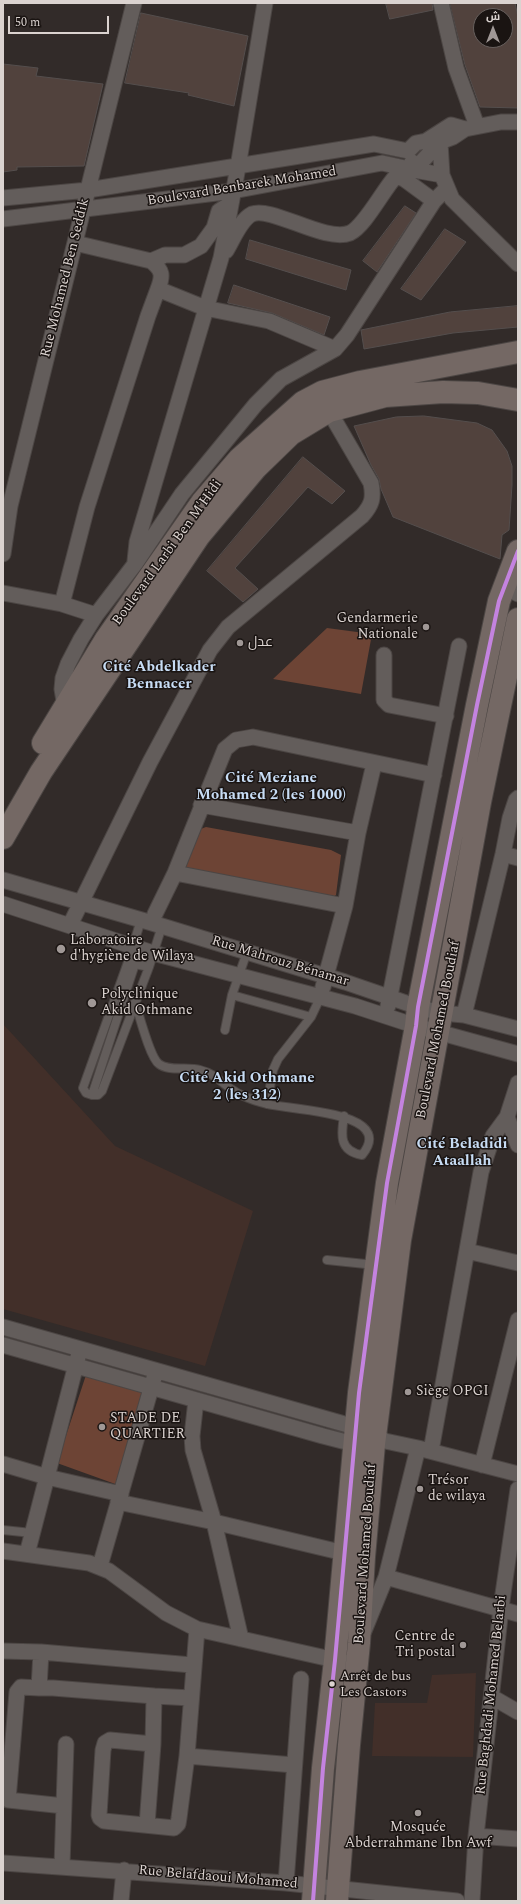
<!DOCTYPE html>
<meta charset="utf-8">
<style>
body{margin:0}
#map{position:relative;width:521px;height:1904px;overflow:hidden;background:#322b29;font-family:Spectral,Cairo,serif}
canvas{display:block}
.frame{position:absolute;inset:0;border:4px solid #dbd3d0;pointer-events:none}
.north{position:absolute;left:473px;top:8px;width:40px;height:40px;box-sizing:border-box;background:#1a1412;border:1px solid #67605e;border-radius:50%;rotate:0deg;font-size:11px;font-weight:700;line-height:16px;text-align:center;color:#dbd3d0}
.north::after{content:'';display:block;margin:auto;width:14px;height:18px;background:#a09896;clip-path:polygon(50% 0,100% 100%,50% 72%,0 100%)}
.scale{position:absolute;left:8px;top:16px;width:101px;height:18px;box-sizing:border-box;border:2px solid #dbd3d0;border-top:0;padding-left:5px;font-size:12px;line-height:14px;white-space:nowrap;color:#dbd3d0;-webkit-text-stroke:3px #1a1412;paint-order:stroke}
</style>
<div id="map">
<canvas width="521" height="1904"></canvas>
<div class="frame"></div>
<div class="north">ش</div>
<div class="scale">50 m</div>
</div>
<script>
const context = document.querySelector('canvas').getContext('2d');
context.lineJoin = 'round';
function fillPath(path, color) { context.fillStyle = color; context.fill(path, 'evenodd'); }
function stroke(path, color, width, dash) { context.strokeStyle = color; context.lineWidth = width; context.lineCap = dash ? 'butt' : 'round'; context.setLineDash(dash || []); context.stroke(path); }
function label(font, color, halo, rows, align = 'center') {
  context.font = font + ' Spectral,Cairo,serif'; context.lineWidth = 3; context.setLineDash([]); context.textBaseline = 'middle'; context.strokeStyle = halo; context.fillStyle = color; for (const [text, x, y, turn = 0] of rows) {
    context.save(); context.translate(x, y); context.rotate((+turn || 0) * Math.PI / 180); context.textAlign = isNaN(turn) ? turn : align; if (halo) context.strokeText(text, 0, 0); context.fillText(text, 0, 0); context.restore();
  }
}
fillPath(new Path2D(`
 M3,1024L115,1146L253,1211L205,1366L3,1309Z
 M476,1673L473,1757L372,1756L375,1703H427L432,1675Z`), '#422f29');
fillPath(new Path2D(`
 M327,628L372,634L361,694L273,679Z
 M206,827L331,850L341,855L336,895L329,900L188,873L184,866L198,830Z
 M86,1375L146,1391L118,1485L57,1463Z`), '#6d4435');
const building = new Path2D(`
 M386,3H432L433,10L390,19Z
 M450,3H515L518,17V108L480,107L465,65ZM481,16H505V40H481Z
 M141,13L248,36L234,106L188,95L189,93L125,83Z
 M3,64L38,68L36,76L103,84L84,166L17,167V170L3,172Z
 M405,206L416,213L377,272L363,261Z
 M445,229L466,242L421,300L401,289Z
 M250,240L351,270L346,290L246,259Z
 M234,285L330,317L324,335L272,313L228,303Z
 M518,306V327L453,333L364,349L361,330L450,312Z
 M424,416L477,423L492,430L507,451L512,466V485L509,530L502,535L500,559L393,517L381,489L379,479L371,465L354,426L396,417Z
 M303,457L345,491L332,504L308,487L235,568L258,589L243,602L207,571Z`);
fillPath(building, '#51423d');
stroke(building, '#544e4d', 1);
const service = new Path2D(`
 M128,962L135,964L92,1095L86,1093L83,1088L128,962L141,920L143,919
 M149,967L162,926L161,923
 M232,995L311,1017
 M135,1002C139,1014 150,1058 159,1064C169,1072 188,1066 200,1070C213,1073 220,1081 231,1089C240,1096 256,1101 267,1104C289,1110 398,1111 362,1155C339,1151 341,1135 344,1116
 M225,1030L232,995L247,952
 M92,1095H98L102,1091L149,967L135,964
 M267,1104L273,1070L278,1059L311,1017L320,998
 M327,1260L375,1265
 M3,1530L32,1533`);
const minor = new Path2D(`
 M441,3L456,68L477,126
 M434,142H440L442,175L452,199L518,264
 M412,162L414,170L442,175
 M3,198L88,190L374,144L408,151L416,143L426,141L451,125L465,129
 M3,219L233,191L382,163L414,170L440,142L453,137L465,129L501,122H518
 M75,243L151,261C163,270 163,276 158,289L205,308L269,321L335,349
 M226,251C233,240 240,220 252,214C272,206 325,243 350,233C365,226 383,190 396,176L404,179L434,201
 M151,261L165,255H184L201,246L214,228L219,211L230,204
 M3,554L10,506L134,3
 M135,561L137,542L221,258L238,167L265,3
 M504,587L518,594
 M3,593L62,604L96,615
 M62,604L87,507L148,316L158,289
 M384,655V700L389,705L446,716
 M65,707L62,689L63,678L68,664L81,639L96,615L135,564L182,494L256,404L281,379L335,349L347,335L434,201L447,188
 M201,805L358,833
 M503,854L518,858
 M175,873L345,906
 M3,880L152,923L345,982L418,1007L441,1013L464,1015L518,1029
 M3,904L153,953L355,1006L416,1026L518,1054
 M155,914L175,873L225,749L236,740L253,737L434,775
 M70,925L150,762L210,650L228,627L362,516C372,505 374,498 371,483L329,411L326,403
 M323,987L345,906L358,833L374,764
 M388,1006L459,646
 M464,1015L503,854L510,818L516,800L518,798
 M507,1117L518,1145
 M467,1251L518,1263
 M3,1327L355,1427L375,1435L385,1441L418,1448L518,1474
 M3,1345L323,1436L354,1444L364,1445
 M196,1400L192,1436L193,1450L214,1522L241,1639
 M431,1451L481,1172L493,1136L507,1117L518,1083
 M3,1464L47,1477L121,1494
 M482,1465L518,1320
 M118,1502L214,1522L344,1553
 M3,1551L89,1563L109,1571L166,1613L197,1629L344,1662
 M27,1554L78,1357
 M100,1566L154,1378
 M386,1577L518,1614
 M197,1629L187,1756L294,1765
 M364,1631L386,1577L418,1448
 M3,1651L41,1652
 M39,1688H53L154,1696L153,1744L110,1740L105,1743L103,1750L99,1815L100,1818L104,1821L174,1828L178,1824L179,1818L187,1756
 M154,1696L191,1698
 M492,1697L518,1712
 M64,1806L8,1800L17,1692L21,1687L39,1688L41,1652L192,1665
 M147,1825L153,1744
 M476,1836L518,1839
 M3,1863L286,1883L457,1901
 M62,1866L66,1744
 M286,1883L301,1679
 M121,1901L124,1870
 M472,1901L476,1836L501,1608L518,1489`);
const primary = new Path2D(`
 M43,743L106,639L202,502L239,459L303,402L322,392L360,382L518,352
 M3,838L41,772L199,536L256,468L291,434L329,411L385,396L443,392L478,393L518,400
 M313,1901L323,1768L335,1660L359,1393L387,1183L416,1026L418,1007L477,705L499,601L518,551
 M337,1901L349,1745L359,1643L364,1557L374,1444L400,1240L480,802L518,619`);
stroke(service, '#4c4644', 10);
stroke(minor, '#4c4644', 17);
stroke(primary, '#4c4644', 24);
stroke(service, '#635d5b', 8);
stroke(minor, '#635d5b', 15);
stroke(primary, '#746864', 22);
stroke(new Path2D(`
 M313,1901L323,1768L335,1660L359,1393L387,1183L416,1026L418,1007L477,705L499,601L518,551`), '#c483df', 4);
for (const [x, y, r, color] of [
 [426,627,4,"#a09896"],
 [240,643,4,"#a09896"],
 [61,949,5,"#a09896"],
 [92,1003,5,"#a09896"],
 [408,1392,4,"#a09896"],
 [102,1427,4,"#a09896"],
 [420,1489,4,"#a09896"],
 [463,1645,4,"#a09896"],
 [332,1684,3.5,"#dbd3d0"],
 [418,1813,4,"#a09896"]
]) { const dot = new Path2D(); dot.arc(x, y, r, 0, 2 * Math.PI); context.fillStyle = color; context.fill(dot); stroke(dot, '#1a1412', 1.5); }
label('13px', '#dbd3d0', '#1a1412', [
 ["Arrêt de bus",340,1677],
 ["Les Castors",340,1693]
], 'left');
label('14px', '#dbd3d0', '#1a1412', [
 ["Boulevard Benbarek Mohamed",242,187,-9],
 ["Rue Mohamed Ben Seddik",66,278,-76],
 ["Boulevard Larbi Ben M'Hidi",168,553,-54],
 ["Rue Mahrouz Bénamar",280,962,17],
 ["Boulevard Mohamed Boudiaf",439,1030,-79],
 ["Boulevard Mohamed Boudiaf",366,1554,-86],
 ["Rue Baghdadi Mohamed Belarbi",492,1695,-84],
 ["Rue Belafdaoui Mohamed",218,1878,5]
]);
label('14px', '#dbd3d0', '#1a1412', [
 ["Gendarmerie",418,619,"right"],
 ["Nationale",418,635,"right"],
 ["عدل",248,643],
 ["Laboratoire",70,941],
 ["d'hygiène de Wilaya",70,957],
 ["Polyclinique",101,995],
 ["Akid Othmane",101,1011],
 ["Siège OPGI",416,1392],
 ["STADE DE",110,1419],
 ["QUARTIER",110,1435],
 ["Trésor",428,1481],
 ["de wilaya",428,1497],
 ["Centre de",455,1637,"right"],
 ["Tri postal",455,1653,"right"],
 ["Mosquée",418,1828,"center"],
 ["Abderrahmane Ibn Awf",418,1844,"center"]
], 'left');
label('bold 15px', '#c7dcf4', '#1a1412', [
 ["Cité Abdelkader",159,668],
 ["Bennacer",159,685],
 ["Cité Meziane",271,779],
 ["Mohamed 2 (les 1000)",271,796],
 ["Cité Akid Othmane",247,1079],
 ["2 (les 312)",247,1096],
 ["Cité Beladidi",462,1145],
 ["Ataallah",462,1162]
]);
</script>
